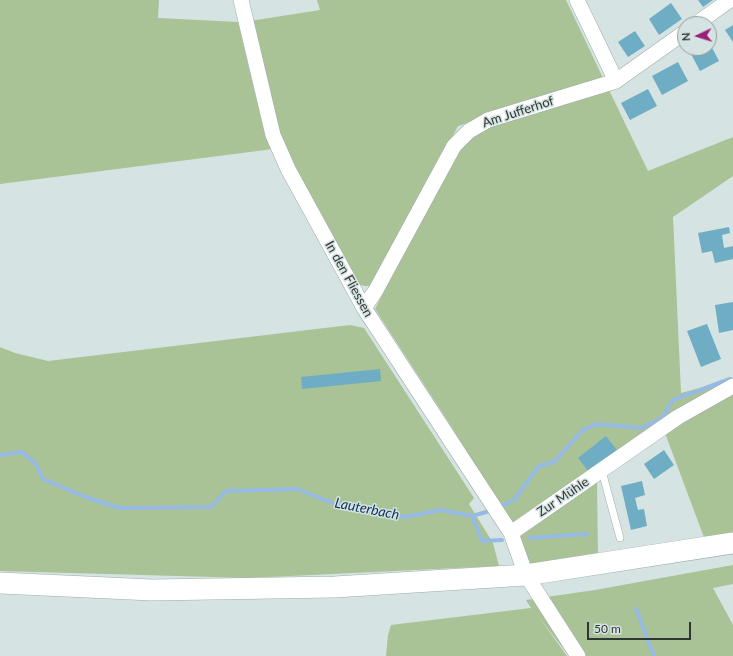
<!DOCTYPE html>
<meta charset="utf-8">
<style>
body{margin:0}
#map{position:relative;width:733px;height:656px;overflow:hidden;background:#d5e3e2;font-family:Lato,sans-serif}
canvas{display:block}
.north{position:absolute;left:677px;top:16px;width:40px;height:40px;box-sizing:border-box;background:#d5e3e2;border:1px solid #939e9d;border-radius:50%;rotate:266deg;font-size:11px;font-weight:700;line-height:16px;text-align:center;color:#303635}
.north::after{content:'';display:block;margin:auto;width:14px;height:18px;background:#9b2078;clip-path:polygon(50% 0,100% 100%,50% 72%,0 100%)}
.scale{position:absolute;left:587px;top:622px;width:104px;height:18px;box-sizing:border-box;border:2px solid #303635;border-top:0;padding-left:5px;font-size:12px;line-height:14px;white-space:nowrap;color:#303635;-webkit-text-stroke:3px #d5e3e2;paint-order:stroke}
</style>
<div id="map">
<canvas width="733" height="656"></canvas>
<div class="north">N</div>
<div class="scale">50 m</div>
</div>
<script>
const context = document.querySelector('canvas').getContext('2d');
context.lineJoin = 'round';
function fillPath(path, color) { context.fillStyle = color; context.fill(path, 'evenodd'); }
function stroke(path, color, width, dash) { context.strokeStyle = color; context.lineWidth = width; context.lineCap = dash ? 'butt' : 'round'; context.setLineDash(dash || []); context.stroke(path); }
function label(font, color, halo, rows, align = 'center') {
  context.font = font + ' Lato,sans-serif'; context.lineWidth = 3; context.setLineDash([]); context.textBaseline = 'middle'; context.strokeStyle = halo; context.fillStyle = color; for (const [text, x, y, turn = 0] of rows) {
    context.save(); context.translate(x, y); context.rotate((+turn || 0) * Math.PI / 180); context.textAlign = isNaN(turn) ? turn : align; if (halo) context.strokeText(text, 0, 0); context.fillText(text, 0, 0); context.restore();
  }
}
fillPath(new Path2D(`
 M0,0H159L158,18L238,22L265,135L273,149L0,184Z
 M317,0H566L603,78L458,126L373,286H365L358,284L302,183L277,130L250,21L320,10Z
 M609,90L648,171L733,137V176L673,217L681,393L733,379V535L705,540L665,433L597,482L598,559L531,564L453,429L375,309L451,160L467,140L491,124Z
 M350,325L364,328L474,498L469,504L493,543L499,566L248,578L0,571V347L15,353L48,361Z
 M733,565V584L713,588L733,625V656H569L538,616L567,656H386L388,635L391,625L531,608L526,600L595,590Z`), '#a9c296');
stroke(new Path2D(`
 M0,455L22,452L36,464L43,479L88,498L120,508L211,507L226,491L297,489L343,507L405,517L440,510L472,516L490,511L514,500L539,466L554,462L583,430L596,424L642,428L662,418L673,400L730,379L733,381
 M472,516L482,541L502,540
 M529,538L587,534
 M636,609L654,656`), '#96bae4', 4);
fillPath(new Path2D(`
 M698,0H713L703,7Z
 M671,3L682,19L659,35L649,19Z
 M733,25V42L725,30Z
 M635,31L645,46L628,57L618,42Z
 M709,42L719,61L700,71L689,50L692,48H709Z
 M678,62L688,81L662,95L652,76Z
 M648,89L657,106L630,120L621,103Z
 M729,227L730,233L722,235L724,248L733,246V259L715,263L712,251L702,253L698,233Z
 M733,302V330L719,333L715,305Z
 M707,324L721,359L701,367L687,331Z
 M380,369L381,381L302,389L301,377Z
 M606,436L617,450L589,472L578,458Z
 M664,450L674,465L654,479L644,464Z
 M642,481L645,495L635,498L638,510L644,509L647,526L631,530L621,486Z`), '#6eadc3');
const service = new Path2D(`
 M602,471L620,538`);
const minor = new Path2D(`
 M241,0L273,135L288,169L364,308L511,533
 M577,0L616,81
 M696,24L730,0
 M364,308L376,290L454,146L469,131L488,120L616,81L685,32
 M578,656L526,575L511,533L678,417L733,386`);
const secondary = new Path2D(`
 M0,583L152,590L335,587L526,575L733,543`);
stroke(service, '#9dabaa', 8);
stroke(minor, '#9dabaa', 16);
stroke(secondary, '#9dabaa', 22);
stroke(service, '#fff', 7);
stroke(minor, '#fff', 15);
stroke(secondary, '#fff', 21);
label('13px', '#303635', '#d5e3e2', [
 ["Am Jufferhof",518,112,-18],
 ["In den Fliessen",349,279,61],
 ["Zur Mühle",563,497,-34]
]);
label('italic 14px', '#0d345b', '#d5e3e2', [
 ["Lauterbach",367,509,11]
]);
</script>
